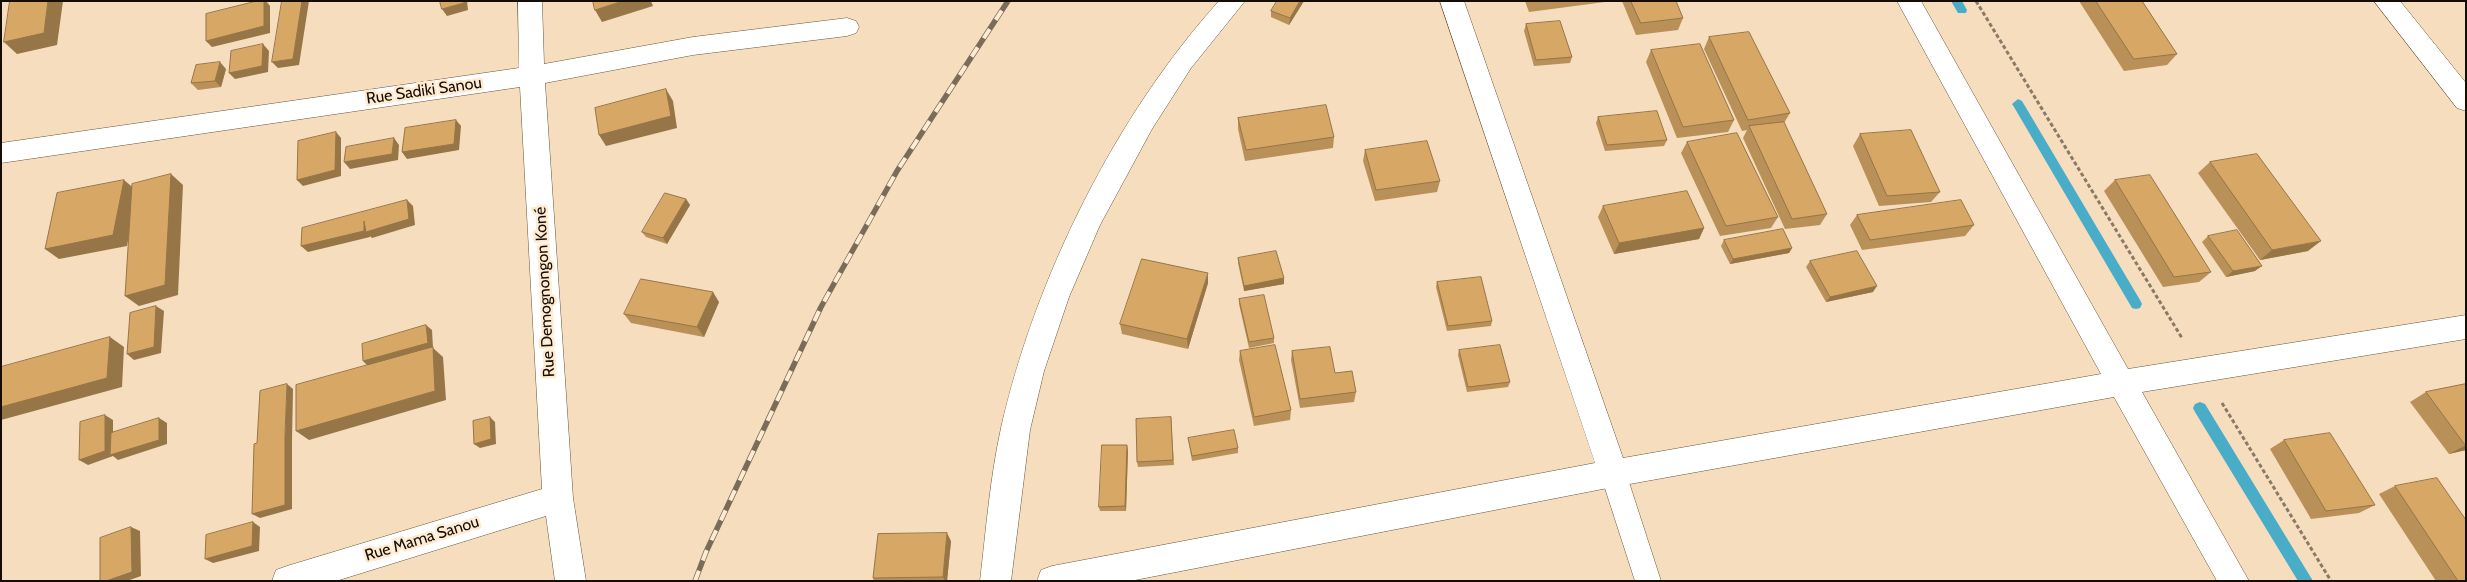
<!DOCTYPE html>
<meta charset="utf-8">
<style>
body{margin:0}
#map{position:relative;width:2467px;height:582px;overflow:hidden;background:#f5ddbe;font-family:Cabin,sans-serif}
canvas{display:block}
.frame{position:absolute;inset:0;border:2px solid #150d04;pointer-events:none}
</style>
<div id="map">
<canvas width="2467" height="582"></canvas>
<div class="frame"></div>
</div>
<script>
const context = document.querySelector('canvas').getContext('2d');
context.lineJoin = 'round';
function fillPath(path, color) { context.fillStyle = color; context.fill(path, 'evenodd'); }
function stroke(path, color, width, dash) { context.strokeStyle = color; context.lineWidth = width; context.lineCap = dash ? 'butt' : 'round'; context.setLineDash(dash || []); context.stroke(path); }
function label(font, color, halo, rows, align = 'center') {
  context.font = font + ' Cabin,sans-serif'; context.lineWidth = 5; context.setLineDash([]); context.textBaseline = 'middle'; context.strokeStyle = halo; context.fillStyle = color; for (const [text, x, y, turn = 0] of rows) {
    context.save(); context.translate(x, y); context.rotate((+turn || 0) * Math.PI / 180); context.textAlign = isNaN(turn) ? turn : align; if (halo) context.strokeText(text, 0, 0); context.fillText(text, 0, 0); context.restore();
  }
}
fillPath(new Path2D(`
 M1951,1H1962L1967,10L1966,13H1958Z
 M2018,99L2022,101L2140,300L2142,304L2140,308L2136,309L2132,308L2014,107L2012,104Z
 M2200,402L2205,404L2313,581H2298L2195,412L2193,408L2195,404Z`), '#4aadc8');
const lane = new Path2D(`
 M1613,461L1622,465L1626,473L1661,581H1635L1600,473L1604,465Z`);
const street = new Path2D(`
 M518,1H542L544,64L693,37L847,18L856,21L859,27L856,33L847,36L693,55L545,83L573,498L586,581H555L546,516L336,581H272L276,570L287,566L542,489L520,87L1,163V143L519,68Z
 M1219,1H1245L1191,68L1152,129L1100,225L1069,297L1044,371L1030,430L1011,581H980C986,530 990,478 1001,428C1035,278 1116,115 1219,1Z
 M1440,1H1464L1623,458L2101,374L1897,1H1921L2128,369L2466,315V339L2142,392L2249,581H2217L2114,397L1613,487L1130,581H1037L1041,570L1052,566L1595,463Z
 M2374,1H2400L2466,83V111L2457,108Z`);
stroke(lane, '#695439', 1);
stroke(street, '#695439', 1);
stroke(new Path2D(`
 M1976,1L2182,338
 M2222,403L2331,581`), '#8a7a65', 3, [4, 2.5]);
fillPath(lane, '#fff');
fillPath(street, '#fff');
const rail = new Path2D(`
 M695,581L706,552L821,307L897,171L1008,1`);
stroke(rail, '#7b6c59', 5.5);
stroke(rail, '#ffebd2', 4, [11]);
fillPath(new Path2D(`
 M1304,1L1289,25L1271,17V11Z
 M1525,1H1605V2L1529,12Z
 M1622,1H1676L1683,18L1678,30L1636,35Z
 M2079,1H2142L2177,54L2167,65L2124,71Z
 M1526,24L1572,57L1570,63L1534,66L1524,31Z
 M1709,37L1790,113L1784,123L1827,214L1820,225L1785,229L1743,138L1747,130L1742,131L1704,49Z
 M1651,50L1734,120L1728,132L1677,138L1646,62Z
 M226,69L221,87L198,90L191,83Z
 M1598,117L1667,140L1664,146L1605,151L1596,123Z
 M1238,118L1334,137L1333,148L1245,161L1238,129Z
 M1860,134L1940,192L1931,202L1879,206L1853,146Z
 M1687,142L1778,217L1771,228L1720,236L1681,153Z
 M1365,150L1440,181L1437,192L1375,201L1363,161Z
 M2210,162L2308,251L2260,260L2198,173Z
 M2115,180L2211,272L2199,282L2163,287L2104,191Z
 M686,199L690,205L667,244L646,237L642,232Z
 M1603,206L1704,228L1699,239L1614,254L1598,217Z
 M1857,215L1974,225L1965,236L1862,250L1850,225Z
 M2208,236L2255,271L2226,277L2202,242Z
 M1724,240L1792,248L1789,253L1730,264L1721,246Z
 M1238,258L1284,278V284L1244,291L1238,263Z
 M1810,261L1873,292L1826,302L1806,267Z
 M1437,282L1492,321L1491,326L1447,331L1436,287Z
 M1208,283L1188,349L1122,334L1120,324Z
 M1239,299L1274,338V343L1249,348L1239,304Z
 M719,302L704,337L631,323L624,314Z
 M1459,350L1510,382L1508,387L1467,392L1458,355Z
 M1240,351L1291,410L1290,420L1254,426L1239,360Z
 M1292,351L1335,373L1356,392L1354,402L1300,408L1291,360Z
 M2466,384V450L2449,454L2410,402L2426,392Z
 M1171,417L1174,465L1138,467L1137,462Z
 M1188,438L1238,448V453L1192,461Z
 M2284,440L2375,505L2359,513L2311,519L2270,449Z
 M1128,450L1126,511H1100L1099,507Z
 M2395,486L2466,581H2436L2379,494Z
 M951,541L947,581H874L873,578Z`), '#b99058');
fillPath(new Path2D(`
 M48,1H63L57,45L17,54L4,42Z
 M264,1H266L270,6V33L212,47L206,41Z
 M302,1H309L299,65L278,68L272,62Z
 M463,1H467L468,10L447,16L442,9Z
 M623,1H651L653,6L602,22L595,10Z
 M1300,1H1304L1289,25L1290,18Z
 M263,44L269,51L268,72L235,79L229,73Z
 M220,62L226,69L221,87L215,81Z
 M666,89L673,101L677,128L606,146L599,135Z
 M456,120L461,126L459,150L407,159L402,152Z
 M336,132L341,138V176L303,186L297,180Z
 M394,138L399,145L398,160L350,169L344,162Z
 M171,174L183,185L178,295L139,306L125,296Z
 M124,180L137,191L127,246L59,259L45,249Z
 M686,199L690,205L667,244L663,238Z
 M407,200L413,206L415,225L372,238L370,236V237L308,252L301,246L364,221Z
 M1704,228L1699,239L1614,254L1619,243Z
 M2321,241L2308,251L2260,260L2272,250Z
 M1792,248L1789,253L1730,264L1733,259Z
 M2262,266L2255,271L2226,277L2233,271Z
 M1208,273V283L1188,349L1187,339Z
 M1284,278V284L1244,291V286Z
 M1877,286L1873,292L1826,302L1830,297Z
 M713,292L719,302L704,337L697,327Z
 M156,306L164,311L161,353L134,360L127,354Z
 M426,325L432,330L433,348L443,357L446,400L309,440L296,431L369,367L363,361Z
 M110,337L124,347L122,387L1,420V407Z
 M287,384L293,389L292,440V509L260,518L252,514L285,435Z
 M105,415L113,420V454L159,418L167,423V444L118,460L113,456L88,465L79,460Z
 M490,417L495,422L496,444L480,448L474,444Z
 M1127,445L1128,450L1126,511L1125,506Z
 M2466,445V450L2449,454Z
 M253,522L260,527L259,551L213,563L205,559Z
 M131,527L140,531L141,576L127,581H106Z
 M947,533L951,541L947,581H945L943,577Z`), '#967547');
const building = new Path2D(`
 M10,1H48L44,33L4,42Z
 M257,1H264V26L206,41V14Z
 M282,1H302L293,59L272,62Z
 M440,1H463L464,3L442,9Z
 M593,1H623L595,10Z
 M1277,1H1300L1290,18L1271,11Z
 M1631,1H1676L1683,18L1641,23Z
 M2096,1H2142L2177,54L2134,59Z
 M1560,21L1572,57L1536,60L1526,24Z
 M1749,32L1790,113L1748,120L1709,37Z
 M263,44L262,66L229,73L231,51Z
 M1700,44L1734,120L1683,127L1651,50Z
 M220,62L215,81L191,83L196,65Z
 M666,89L671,116L599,135L595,108Z
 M1326,105L1334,137L1246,150L1238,118Z
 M1657,111L1667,140L1607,145L1598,117Z
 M456,120L454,144L402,152L405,128Z
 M1784,122L1827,214L1792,219L1749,126Z
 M1911,130L1940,192L1887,196L1860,134Z
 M336,132L335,170L297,180L298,141Z
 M1737,133L1778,217L1726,226L1687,142Z
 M394,138L392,154L344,162L346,147Z
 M1427,141L1440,181L1376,190L1365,150Z
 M2257,154L2321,241L2272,250L2210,162Z
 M171,174L165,285L125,296L132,184Z
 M2150,175L2211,272L2174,277L2115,180Z
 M124,180L113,235L45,249L57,193Z
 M1687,191L1704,228L1619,243L1603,206Z
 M665,193L686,199L663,238L642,232Z
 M407,200L409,219L366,232L364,221V231L301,246L302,228Z
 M1961,200L1974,225L1870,240L1857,215Z
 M1783,229L1792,248L1733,259L1724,240Z
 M2237,230L2262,266L2233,271L2208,236Z
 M1276,251L1284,278L1244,286L1238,258Z
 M1857,251L1877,286L1830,297L1810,261Z
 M1142,259L1208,273L1187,339L1120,324Z
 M1481,277L1492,321L1448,326L1437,282Z
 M641,279L713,292L697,327L624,314Z
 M1264,295L1274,338L1249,342L1239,299Z
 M156,306L154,347L127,354L130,313Z
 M426,325L428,343L363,361L362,344Z
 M110,337L107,378L1,407V367Z
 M1275,345L1291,410L1254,417L1240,351Z
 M1500,345L1510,382L1468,387L1459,350Z
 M433,347L435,391L296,431V385Z
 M1330,347L1335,373L1352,371L1356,392L1300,399L1292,351Z
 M287,384L285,435V505L252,514L254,444L257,443L260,391Z
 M2466,384V445H2465L2426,392Z
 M105,415V451L79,460L80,422Z
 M490,417L491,439L474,444L473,421Z
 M1171,417L1173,460L1137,462L1136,419Z
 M159,418V440L110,455L111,433Z
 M1234,430L1238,448L1192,456L1188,438Z
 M2330,433L2375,505L2326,511L2284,440Z
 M1102,445H1127L1125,506L1099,507Z
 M2437,478L2466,520V581H2458L2395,486Z
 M253,522L252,546L205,559L206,535Z
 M131,527L132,572L106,581H100V538Z
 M947,533L943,577L873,578L878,534Z`);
fillPath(building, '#d7a766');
stroke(building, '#967547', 1);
label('16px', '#150d04', '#ffebd2', [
 ["Rue Sadiki Sanou",424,91,-8],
 ["Rue Demognongon Koné",545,292,-93],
 ["Rue Mama Sanou",422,539,-17]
]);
</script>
